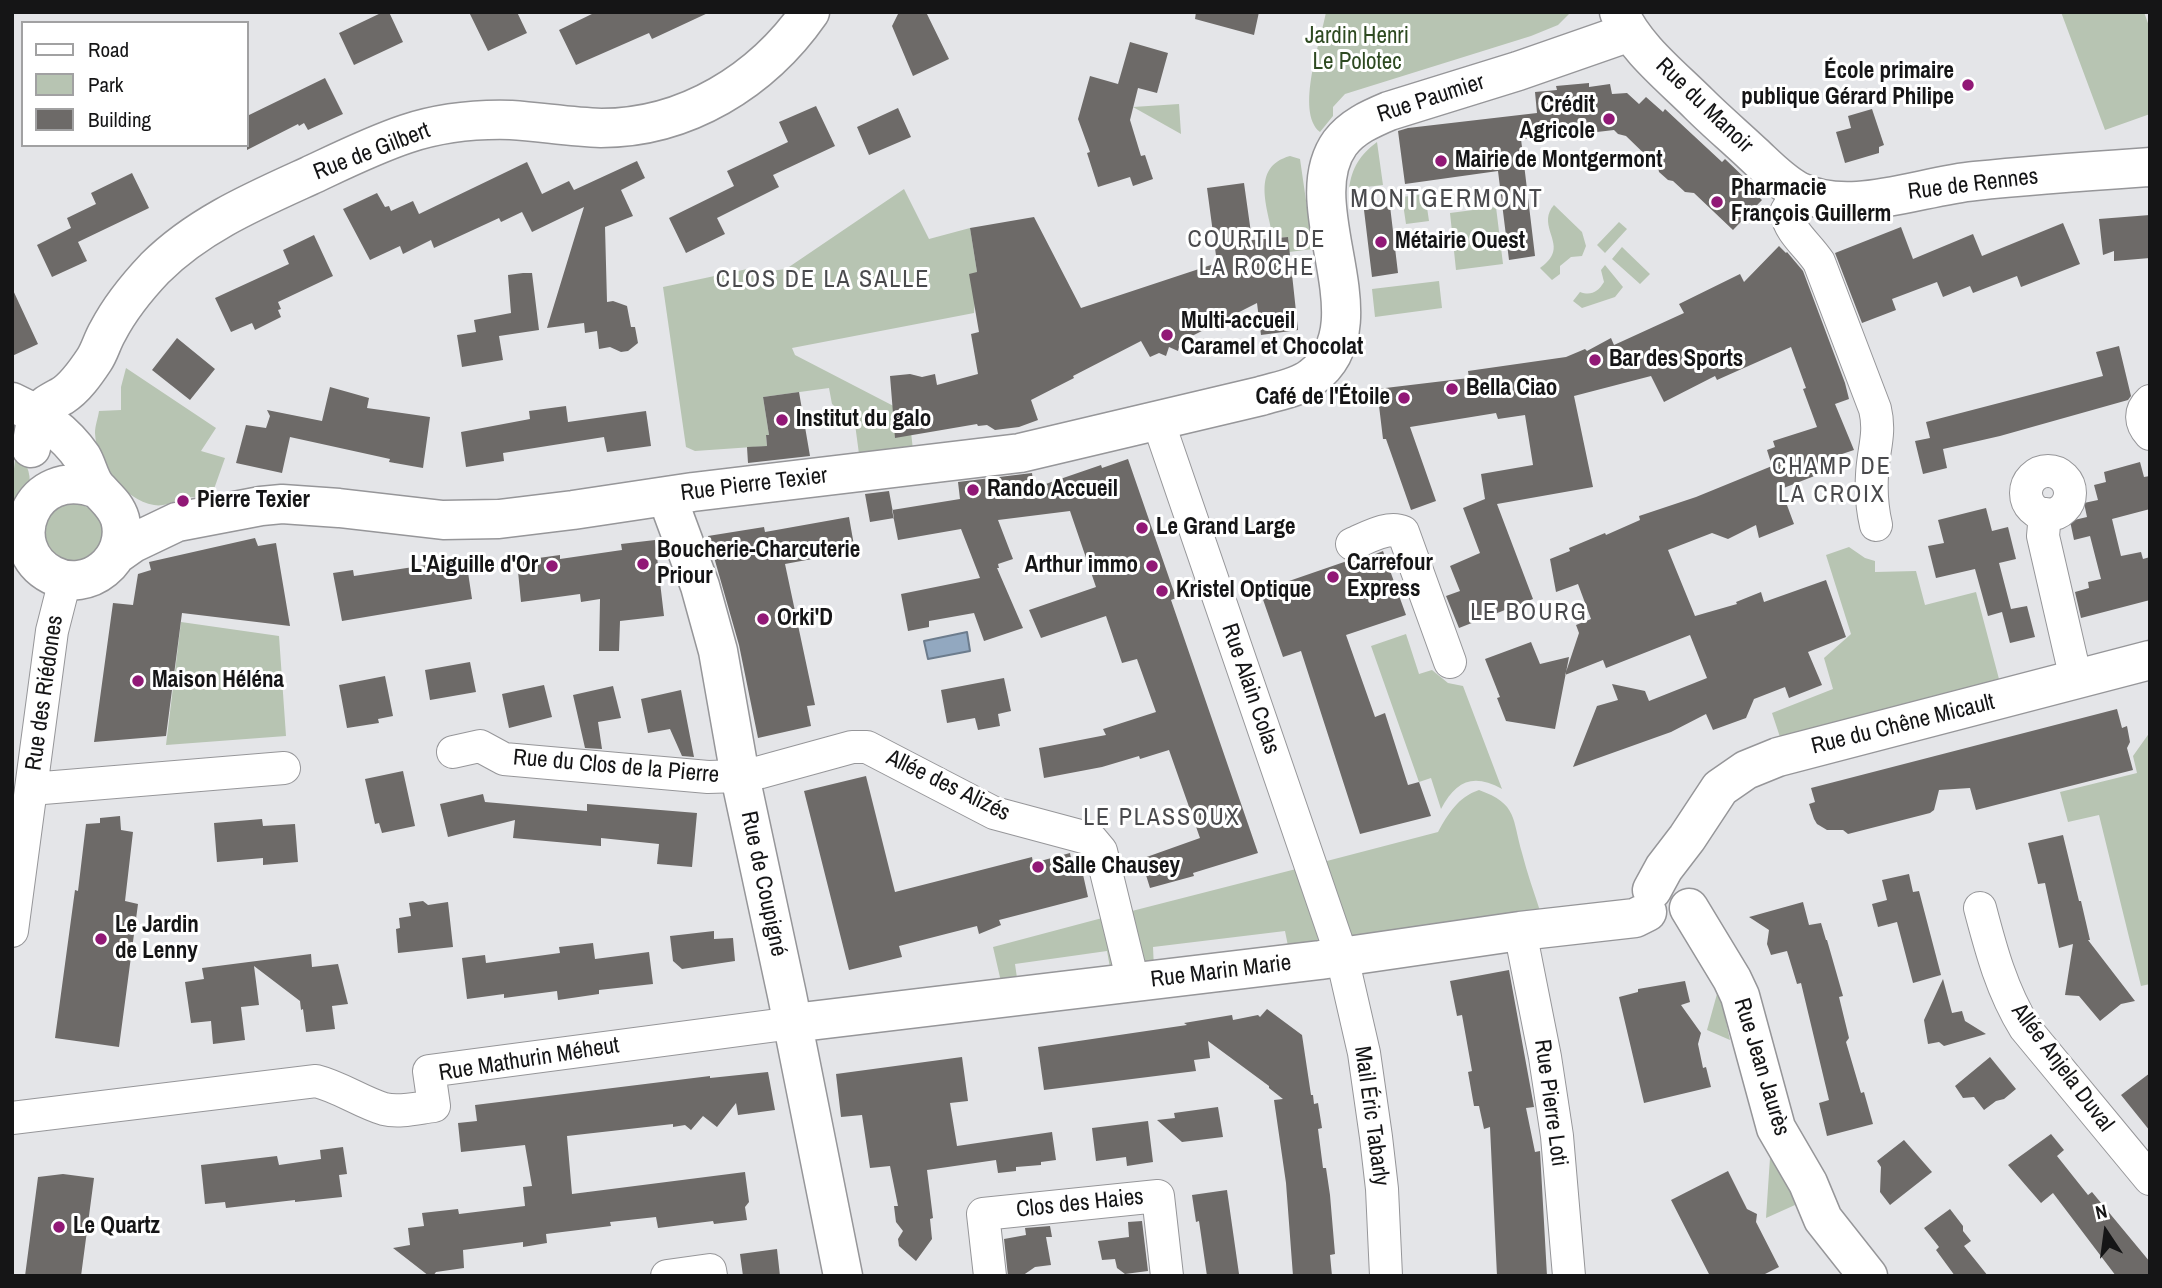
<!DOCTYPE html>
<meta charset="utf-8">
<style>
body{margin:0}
#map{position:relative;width:2162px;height:1288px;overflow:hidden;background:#e4e5e8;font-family:"Archivo Narrow",sans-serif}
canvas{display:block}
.frame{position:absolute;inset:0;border:14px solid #151516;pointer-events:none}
.legend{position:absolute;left:21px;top:21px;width:228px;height:126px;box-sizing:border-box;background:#fff;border:2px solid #a1a1a2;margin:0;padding:9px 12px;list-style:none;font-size:21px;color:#151516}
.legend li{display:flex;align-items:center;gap:14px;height:35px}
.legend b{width:35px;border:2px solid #a1a1a2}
.north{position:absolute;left:2071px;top:1197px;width:70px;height:70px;-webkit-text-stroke:5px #fff;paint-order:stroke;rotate:347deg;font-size:19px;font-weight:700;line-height:28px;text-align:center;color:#151516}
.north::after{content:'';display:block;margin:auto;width:24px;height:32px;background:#151516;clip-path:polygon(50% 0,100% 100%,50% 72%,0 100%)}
</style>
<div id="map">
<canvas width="2162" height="1288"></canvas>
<div class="frame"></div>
<ul class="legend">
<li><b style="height:9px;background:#fff"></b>Road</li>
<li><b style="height:19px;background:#b7c4b2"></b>Park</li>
<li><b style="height:19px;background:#6d6a68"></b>Building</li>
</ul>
<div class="north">N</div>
</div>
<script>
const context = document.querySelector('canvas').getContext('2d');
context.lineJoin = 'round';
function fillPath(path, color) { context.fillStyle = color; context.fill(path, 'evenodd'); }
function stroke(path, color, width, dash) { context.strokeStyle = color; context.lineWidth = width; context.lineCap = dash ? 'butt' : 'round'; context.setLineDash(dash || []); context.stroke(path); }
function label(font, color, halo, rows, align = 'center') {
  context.font = font + ' "Archivo Narrow",sans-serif'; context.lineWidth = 6; context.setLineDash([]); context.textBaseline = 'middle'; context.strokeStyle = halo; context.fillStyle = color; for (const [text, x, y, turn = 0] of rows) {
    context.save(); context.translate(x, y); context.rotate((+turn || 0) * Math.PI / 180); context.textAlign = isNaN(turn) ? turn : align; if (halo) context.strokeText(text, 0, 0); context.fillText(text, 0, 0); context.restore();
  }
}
fillPath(new Path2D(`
 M1326,12H1571L1558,25L1531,36L1345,94L1333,107V116L1320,132C1295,112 1321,40 1326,12Z
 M2061,12H2144L2150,29V114L2105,130Z
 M1179,104L1181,134L1133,107Z
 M1377,142L1383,185L1349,189C1352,167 1360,155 1377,142Z
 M1290,156L1300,159L1313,249L1289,252L1288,237L1273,238C1268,208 1250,167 1290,156Z
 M904,189L929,239L970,228L977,272L974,313L792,348L795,355L909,414L913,450L859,454L855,424L832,404L829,388L763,397L769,435L766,436L767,446L695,451L686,447L663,287L752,268L755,273L786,269Z
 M1425,194L1429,221L1406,224L1402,197Z
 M1554,205L1582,232L1586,246L1582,256L1571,257L1560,266V274L1552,280L1540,268C1544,265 1550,260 1552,255C1560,240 1538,223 1554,205Z
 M1496,207L1503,264L1456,270L1450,213Z
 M1619,222L1627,229L1605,253L1597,245Z
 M1622,247L1650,274L1640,284L1612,259Z
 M1605,265L1623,287L1615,297L1582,308L1573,301L1580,292C1591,296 1598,292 1604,282L1601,270Z
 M1439,281L1442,308L1375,317L1372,289Z
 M126,368L216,428L201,451L225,458L214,489L202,499C182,492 172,508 154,505C124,500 96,462 95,433C95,426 98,418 99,411L121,410V387Z
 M16,452C43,477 24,505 12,534V486Z
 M45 533a29 29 0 1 1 58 0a29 29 0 1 1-58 0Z
 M1849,547L1865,558L1875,561V572L1916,571L1925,605L1976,592L1999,679L1780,737L1772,713L1833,689L1824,658L1851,634L1826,555Z
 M181,622L279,636L286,736L166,745Z
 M1406,634L1419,674L1432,670L1448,683L1463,686L1502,789C1473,773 1456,781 1441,809L1431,778L1419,782L1371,646Z
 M2150,732V984L2141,986L2099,815L2068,822L2060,792L2137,773L2133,756Z
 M1479,790C1518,804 1512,819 1522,853C1527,873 1534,892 1540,911L1361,940L1352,935L1345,927L1323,862L1438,832C1448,814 1458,797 1479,790Z
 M1300,868L1321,935L1315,943L1289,951L1285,931L1153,947L1154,969L1143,970L1128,912Z
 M1106,917L1120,972L1111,973L1107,951L1015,964L1018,985L1002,986L993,947Z
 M1717,994L1722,1003L1730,1040L1707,1030Z
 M1770,1158L1788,1184L1795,1205L1766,1218Z`), '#b7c4b2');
const water = new Path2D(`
 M967,632L970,651L928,659L924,641Z`);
fillPath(water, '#92a8c0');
stroke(water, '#6c7c8d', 2);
fillPath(new Path2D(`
 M383,12H389L403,42L354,65L339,33Z
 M469,12H517L527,33L488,51Z
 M596,12H710L652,39L649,33L576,65L559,30Z
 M899,12H926L949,59L913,76L892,26Z
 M1196,12H1259L1254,35L1195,19Z
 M1130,42L1168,53L1157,93L1138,88L1130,120L1141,156L1145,155L1153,179L1133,186L1130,177L1098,187L1087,153L1090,152L1078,119L1090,76L1118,84Z
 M325,78L343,114L308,130L304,123L299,126L298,124L247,150V116Z
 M1589,83V87L1610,84L1612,94L1627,93L1639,104L1646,97L1663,112L1665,109L1722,162L1725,159L1749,182L1746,185L1762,200L1733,230L1694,193L1685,192L1673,181L1668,180L1659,172L1658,167L1626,136L1618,134L1614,130L1597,132L1592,128L1561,132L1555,136L1521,139L1535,256L1509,260L1498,171L1405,184L1398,131L1408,128L1537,113L1535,92L1557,90L1556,86Z
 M816,106L835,146L773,175L779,187L717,218L725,234L686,253L669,218L734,186L727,171L788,142L779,122Z
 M898,108L911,137L869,155L857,127Z
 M1872,109L1884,145L1879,147V153L1845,163L1836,132L1851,128L1848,116Z
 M637,161L645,178L621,190L633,216L605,227L607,302L613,301L627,306L631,327H635L638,343L628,351L621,352L610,347L599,349L597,331L585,333L584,323L547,328L584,207L532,232L522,212L501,222L499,218L434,248L431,240L403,254L400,246L370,260L343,209L377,193L385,207L389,206L391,211L413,201L419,214L527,162L542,194L569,181L574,190Z
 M132,173L149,208L78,242L87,261L52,277L37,245L71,228L67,218L96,204L91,193Z
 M1244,183L1252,240L1288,237L1298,330L1261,335L1257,303L1192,336L1190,345L1180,342L1178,351L1169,347L1166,356L1159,353L1150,357L1141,341L1073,376L1074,378L1031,400L1038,420L1019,427L995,430L987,425L978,426L977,424L895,438L890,376L910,374L922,377L935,374L937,385L978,374L971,334L979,332L969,274L977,272L970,228L1034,217L1081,308L1217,263L1207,188Z
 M1390,206L1398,273L1372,277L1364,210Z
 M2150,215V258L2114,261V251L2103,255L2099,219Z
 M2063,223L2080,264L2021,287L2017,276L1973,293L1970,286L1943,297L1937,282L1892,299L1896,310L1862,323L1835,253L1901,227L1913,259L1973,234L1982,256Z
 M314,235L333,276L278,302L281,309L278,310L281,317L255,330L252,323L231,332L215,298L289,264L283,250Z
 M1779,246L1786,253L1787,252L1803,271L1845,383L1849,399L1835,404L1854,450L1830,458L1835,468L1781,489L1794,524L1759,538L1756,525L1728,539L1712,533L1668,550L1695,616L1737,604L1736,602L1761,592L1764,602L1826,580L1846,637L1808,652L1822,685L1789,698L1785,687L1754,699L1746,718L1713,730L1706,714L1671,732L1573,767L1597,706L1618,700L1612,684L1645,691L1649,701L1707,678L1690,635L1606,668L1603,660L1565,675L1579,633L1576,625L1591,619L1578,584L1556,592L1550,559L1570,551L1569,548L1605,533L1606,535L1640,520L1639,516L1696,497L1772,466L1767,450L1775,447L1773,441L1817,427L1803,389L1806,388L1791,347L1717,380L1715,376L1664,402L1651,376L1574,396L1593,487L1497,504L1533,599L1459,628L1446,596L1460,591L1450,566L1480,553L1463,508L1485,499L1481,474L1533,465L1525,415L1498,419L1496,413L1410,427L1436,501L1411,510L1386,439H1383L1377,389L1469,378L1468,371L1566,357L1585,349L1587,351L1611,338L1614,345L1684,313L1679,304L1740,274L1744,282Z
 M523,273H532L539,330L499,336L503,360L462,367L457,335L476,332L474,320L511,313L508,275Z
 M12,288L38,344L12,356Z
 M177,338L215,369L190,400L152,370Z
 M2119,346L2131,396L2128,400L2000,436L1943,449L1947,468L1923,474L1915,441L1930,438L1926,422L2103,376L2096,352Z
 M330,387L369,398L367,408L430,417L423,468L389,462L390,459L290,437L282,473L236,463L246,425L266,428L270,416L267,410L322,421Z
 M799,392L810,456L748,463L747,447L767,446L766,435H769L763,397Z
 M566,406L568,422L646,411L651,446L607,452L604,437L503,453L504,461L466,467L461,432L530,419L529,411Z
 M1128,459L1176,598L1171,600L1258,853L1193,873L1194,876L1150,888L1141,859L1200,838L1169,750L1140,759L1139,756L1102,767L1044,778L1039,748L1106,735L1103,729L1156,712L1137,659L1122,663L1106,616L1041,638L1029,610L1096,587L1070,511L998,520L1013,559L998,564L999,568H997L1023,628L984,641L974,613L929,621V627L908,631L901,594L980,578L961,529L898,540L892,510L960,499L958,482L1032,473L1034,488L1101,465L1102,468Z
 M2140,462L2144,477L2150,476V509L2112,519L2121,556L2141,552L2143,559L2150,557V600L2081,618L2075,592L2089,588L2088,582L2101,579L2090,536L2074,540L2070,521L2087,517L2084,503L2098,500L2094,485L2106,482L2104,472Z
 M889,491L894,518L870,522L865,494Z
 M1986,508L1992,531L2008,527L2016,559L1999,563L2011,609L2027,606L2035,637L2010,643L2002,612L1988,616L1975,569L1936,578L1928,546L1944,543L1938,520Z
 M849,517L855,551L785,564L815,705L807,706L811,726L758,738L739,645L708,536L764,527L765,532Z
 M255,538L258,546L276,543L290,626L182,613L166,736L94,742L113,603L133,605L138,574L151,570L149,562Z
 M655,540L664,616L620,621L619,651H599L600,599L581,602L580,594L521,602L517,561L560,555V559L622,550L621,544Z
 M1383,551L1406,615L1346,635L1375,717L1385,713L1408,785L1419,782L1431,816L1360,834L1301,651L1283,657L1260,591L1347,561H1359Z
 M466,559L472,599L342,621L333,573L353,570L354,576Z
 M1531,642L1540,664L1569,657L1555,729L1506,721L1497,698L1500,697L1485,659Z
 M470,662L476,692L430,700L425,670Z
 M385,676L393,716L378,719L379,723L347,728L339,685Z
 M1004,678L1011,711L998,714L1000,726L978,730L975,718L947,723L941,690Z
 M544,685L552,717L509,728L502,694Z
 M613,686L621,718L598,722L602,749L585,748L573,695Z
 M681,690L694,757L682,756L670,729L648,733L641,699Z
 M2117,709L2122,728L2127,726L2130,742L2127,748L2133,770L1976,810L1970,788L1939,790L1934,810L1930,813L1848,834L1843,830H1827L1817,824L1814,819L1809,804L1815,802L1811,788Z
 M403,771L415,826L382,833L379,823L375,824L365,779Z
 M866,776L895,892L1032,857L1033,863L1070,853L1072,863L1080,861L1088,897L999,920L1001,925L979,934L977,926L899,946L902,957L849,970L804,791Z
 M483,794L485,802L587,811V804L697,813L692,867L657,864L659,844L601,838V846L513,838L515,820L448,837L440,804Z
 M120,816L121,830L133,832L125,901L138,904L119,1047L55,1038L75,890L78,891L86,824L100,823V818Z
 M262,819L263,826L295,824L298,862L263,865V858L217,862L214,823Z
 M2063,835L2079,901H2081L2090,940H2088L2135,1001L2121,1004L2100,1021L2079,996L2065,995L2073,944L2059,948L2045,883L2038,884L2028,843Z
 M1909,874L1913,892L1919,891L1941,975L1913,983L1897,922L1878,927L1872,904L1887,900L1882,880Z
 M423,901L428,905L448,902L453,947L398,953L396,929L400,928L399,918L411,916L409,903Z
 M1803,902L1809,925L1821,923L1826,940H1827L1843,996L1839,997L1849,1038L1846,1042L1861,1093L1864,1092L1873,1124L1827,1136L1819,1103L1829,1100L1801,983L1797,984L1787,951L1771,955L1767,944L1769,930L1749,917Z
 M714,931V939L733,938L735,961L682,969L673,961L670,936Z
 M593,943L595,959L649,952L653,984L599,990V994L558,1000L557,991L504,998V994L467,999L462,958L485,955L486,963L560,953L559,947Z
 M311,954L312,967L338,964L348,1004L332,1006L335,1029L306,1032L303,1009L301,1010L300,1001L254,966L259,1005L241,1007L245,1040L213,1044L211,1021L191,1023L185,982L204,979L202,968Z
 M1509,970L1534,1107L1526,1108L1535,1152L1540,1151L1547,1276H1497L1490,1127L1484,1129L1479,1106H1474L1468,1072L1472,1071L1462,1015L1457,1016L1450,981Z
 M1943,979L1952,1013L1962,1011L1965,1021L1986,1034L1944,1046L1939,1042L1928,1044L1924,1020Z
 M1685,981L1690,1002L1681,1005L1701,1033L1698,1044L1703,1068L1706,1067L1711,1087L1644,1103L1619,997L1638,992V989Z
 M1267,1009L1302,1035L1311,1095H1313L1314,1104L1318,1103L1322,1128L1318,1129L1323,1168H1326L1330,1195L1335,1254L1330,1255L1332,1276H1293L1286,1183L1274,1100L1283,1099L1269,1088V1086L1208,1041L1210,1058L1194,1060L1196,1071L1044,1090L1038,1047L1187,1025L1184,1023L1232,1015L1233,1020L1258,1015L1260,1017Z
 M962,1057L968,1101L950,1103L957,1146L1052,1132L1056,1160L1041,1162V1165L1016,1167V1171L998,1173L996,1160L927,1170L933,1218L930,1219L932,1239L916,1261L899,1246L898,1239L903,1231L896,1222L894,1206H898L890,1166L870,1168L862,1115L841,1117L836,1074Z
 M1990,1057L2016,1089L2004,1099L1996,1101L1984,1110L1974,1097L1963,1098L1955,1086Z
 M768,1072L775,1110L738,1115L736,1103L717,1127L703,1116L691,1130L685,1125L673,1127V1124L567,1136L572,1194L745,1172L749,1202L745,1207L747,1220L714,1224L713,1221L658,1228L656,1217L610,1222L611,1226L546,1234L547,1243L523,1247V1242L463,1250L464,1268L436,1272L433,1276H429L393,1248L410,1245L408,1228L424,1226L422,1213L458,1209L459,1214L525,1206L523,1187L532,1186L525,1145L461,1152L458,1123L477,1121L475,1105L710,1076V1078Z
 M2150,1073V1131L2121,1095Z
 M1218,1107L1223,1137L1182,1142L1157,1120L1175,1118L1174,1113Z
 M1148,1121L1153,1162L1127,1166L1126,1157L1096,1161L1092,1128Z
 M2051,1134L2064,1150L2057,1156L2088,1195L2092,1192L2150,1262V1276H2116L2053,1193L2041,1203L2008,1165Z
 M1904,1140L1932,1172L1890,1205L1880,1192L1881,1167L1877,1161Z
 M343,1147L347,1174L339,1175L342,1197L295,1202V1200L226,1208L225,1202L205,1204L201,1165L277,1156L279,1165L321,1159L320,1150Z
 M1728,1171L1747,1209L1757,1214L1756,1222L1779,1267L1761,1276H1710L1671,1200Z
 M63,1174L94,1178L81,1276H25L38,1177Z
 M1227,1190L1239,1274L1207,1276L1199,1221L1196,1222L1192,1195Z
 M1950,1209L1963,1226V1231L1971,1241L1964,1246L1988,1276H1955L1936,1250L1939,1247L1924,1228Z
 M1142,1221L1148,1271L1125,1274L1117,1268L1115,1259L1102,1260L1098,1241L1129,1237L1128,1222Z
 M1050,1226L1052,1237H1046L1051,1265L1035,1267L1022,1276H1008L1004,1239L1026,1235L1025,1228Z
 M777,1249L780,1276H743L740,1254Z`), '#6d6a68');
const minor = new Path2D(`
 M1799,191L1786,212C1790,233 1807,244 1819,262L1875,409C1881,434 1873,450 1872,475C1871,492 1872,508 1876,525
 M2150,401C2139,411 2140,423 2150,434
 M1158,421L1342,957L1364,1053L1376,1137L1382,1189L1386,1276
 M2026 493a22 22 0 1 1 44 0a22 22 0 1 1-44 0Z
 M2045,514L2043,536L2072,662L2078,680
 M1352,544C1367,538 1388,525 1403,532L1450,662
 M453,752L480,746L504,759L708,777L740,776L761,772L852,747H867L994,813L1091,839L1101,851L1133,982
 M31,789L284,768
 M1980,908C1991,950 2002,991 2025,1028L2150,1179
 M12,931L52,631L65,580
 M1520,931L1545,1057L1557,1136L1569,1276
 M12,1118L316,1081C340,1087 361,1102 384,1109C399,1113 418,1108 434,1106L429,1071L793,1023
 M667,1276L710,1270L711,1276
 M990,1276L983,1214L1158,1196L1167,1276`);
const tertiary = new Path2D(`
 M1619,12C1635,48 1671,76 1699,104C1716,121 1735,137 1753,154C1767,167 1781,182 1798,191C1850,217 1920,186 1975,181C2033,175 2092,171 2150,167
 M12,402C40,415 64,431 82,457C88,467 90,482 99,490C108,500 116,506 120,519C131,559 88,594 52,575C0,548 30,464 97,489
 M31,448L37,414C44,405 53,401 62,396C75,388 86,372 94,360C100,351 102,341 108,331C120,308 137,287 155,268C198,225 254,201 309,176C341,161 373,145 406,134C439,123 476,119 511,120C541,122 571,127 601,128C686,128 762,81 810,12
 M667,497L700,586L718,651L740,776L787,995L843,1276
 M116,555L133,543L177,522L261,506L282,504L339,508L443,520L499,519L573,510L693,492L1020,453L1261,396C1277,391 1298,388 1312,377C1384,324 1294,206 1340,143C1352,127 1370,119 1389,111L1518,71L1630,32
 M1652,890L1664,868L1687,838L1720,788L1746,770L1778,757L2150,660
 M1689,908L1732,979L1740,996L1776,1128L1808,1183L1823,1219L1868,1276
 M793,1023L1320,960L1520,931L1635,918L1647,912`);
stroke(minor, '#969699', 34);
stroke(tertiary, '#969699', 41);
stroke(minor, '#fff', 32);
stroke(tertiary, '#fff', 38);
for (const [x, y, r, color] of [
 [1968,85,7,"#911876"],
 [1609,119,7,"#911876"],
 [1441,161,7,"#911876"],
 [1717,202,7,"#911876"],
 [1381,242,7,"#911876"],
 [1167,335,7,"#911876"],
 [1595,360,7,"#911876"],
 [1452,389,7,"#911876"],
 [1404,398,7,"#911876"],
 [782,420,7,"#911876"],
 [973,490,7,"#911876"],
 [183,501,7,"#911876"],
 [1142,528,7,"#911876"],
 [643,564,7,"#911876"],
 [552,566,7,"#911876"],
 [1152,566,7,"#911876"],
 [1333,577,7,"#911876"],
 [1162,591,7,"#911876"],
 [763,619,7,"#911876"],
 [138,681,7,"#911876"],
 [1038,867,7,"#911876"],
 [101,939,7,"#911876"],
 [59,1227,7,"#911876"]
]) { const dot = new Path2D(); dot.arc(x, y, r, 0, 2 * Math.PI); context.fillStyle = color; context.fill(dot); stroke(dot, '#fff', 2.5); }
label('23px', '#2e4a21', '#fff', [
 ["Jardin Henri",1357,37],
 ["Le Polotec",1357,63]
]);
label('bold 23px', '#151516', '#fff', [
 ["École primaire",1954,72,"right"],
 ["publique Gérard Philipe",1954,98,"right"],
 ["Crédit",1595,106,"right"],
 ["Agricole",1595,132,"right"],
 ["Mairie de Montgermont",1455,161],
 ["Pharmacie",1731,189],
 ["François Guillerm",1731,215],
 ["Métairie Ouest",1395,242],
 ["Multi-accueil",1181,322],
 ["Caramel et Chocolat",1181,348],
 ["Bar des Sports",1609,360],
 ["Bella Ciao",1466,389],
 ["Café de l'Étoile",1390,398,"right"],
 ["Institut du galo",796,420],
 ["Rando Accueil",987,490],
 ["Pierre Texier",197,501],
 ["Le Grand Large",1156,528],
 ["Boucherie-Charcuterie",657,551],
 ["Priour",657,577],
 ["Carrefour",1347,564],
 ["Express",1347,590],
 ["L'Aiguille d'Or",538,566,"right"],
 ["Arthur immo",1138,566,"right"],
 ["Kristel Optique",1176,591],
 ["Orki'D",777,619],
 ["Maison Héléna",152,681],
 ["Salle Chausey",1052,867],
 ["Le Jardin",115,926],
 ["de Lenny",115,952],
 ["Le Quartz",73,1227]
], 'left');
label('23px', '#151516', '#fff', [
 ["Rue Paumier",1431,99,-18],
 ["Rue du Manoir",1704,106,44],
 ["Rue de Gilbert",372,152,-21],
 ["Rue de Rennes",1973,185,-7],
 ["Rue Pierre Texier",754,485,-7],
 ["Rue Alain Colas",1250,689,71],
 ["Rue des Riédones",45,693,-82],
 ["Rue du Chêne Micault",1903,725,-14],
 ["Rue du Clos de la Pierre",616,767,5],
 ["Allée des Alizés",948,786,26],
 ["Rue de Coupigné",763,884,78],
 ["Rue Marin Marie",1221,972,-7],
 ["Rue Mathurin Méheut",529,1060,-9],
 ["Rue Jean Jaurès",1761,1067,73],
 ["Allée Anjela Duval",2062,1068,53],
 ["Rue Pierre Loti",1550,1103,82],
 ["Mail Éric Tabarly",1371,1116,82],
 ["Clos des Haies",1080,1204,-6]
]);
context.letterSpacing = '2px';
label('24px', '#4a4a4d', '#fff', [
 ["COURTIL DE",1257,241],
 ["LA ROCHE",1257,269],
 ["CLOS DE LA SALLE",823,281],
 ["CHAMP DE",1832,468],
 ["LA CROIX",1832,496],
 ["LE BOURG",1529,614],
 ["LE PLASSOUX",1162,819]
]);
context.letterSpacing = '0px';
context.letterSpacing = '2px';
label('26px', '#4a4a4d', '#fff', [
 ["MONTGERMONT",1447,200]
]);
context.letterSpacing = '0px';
</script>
